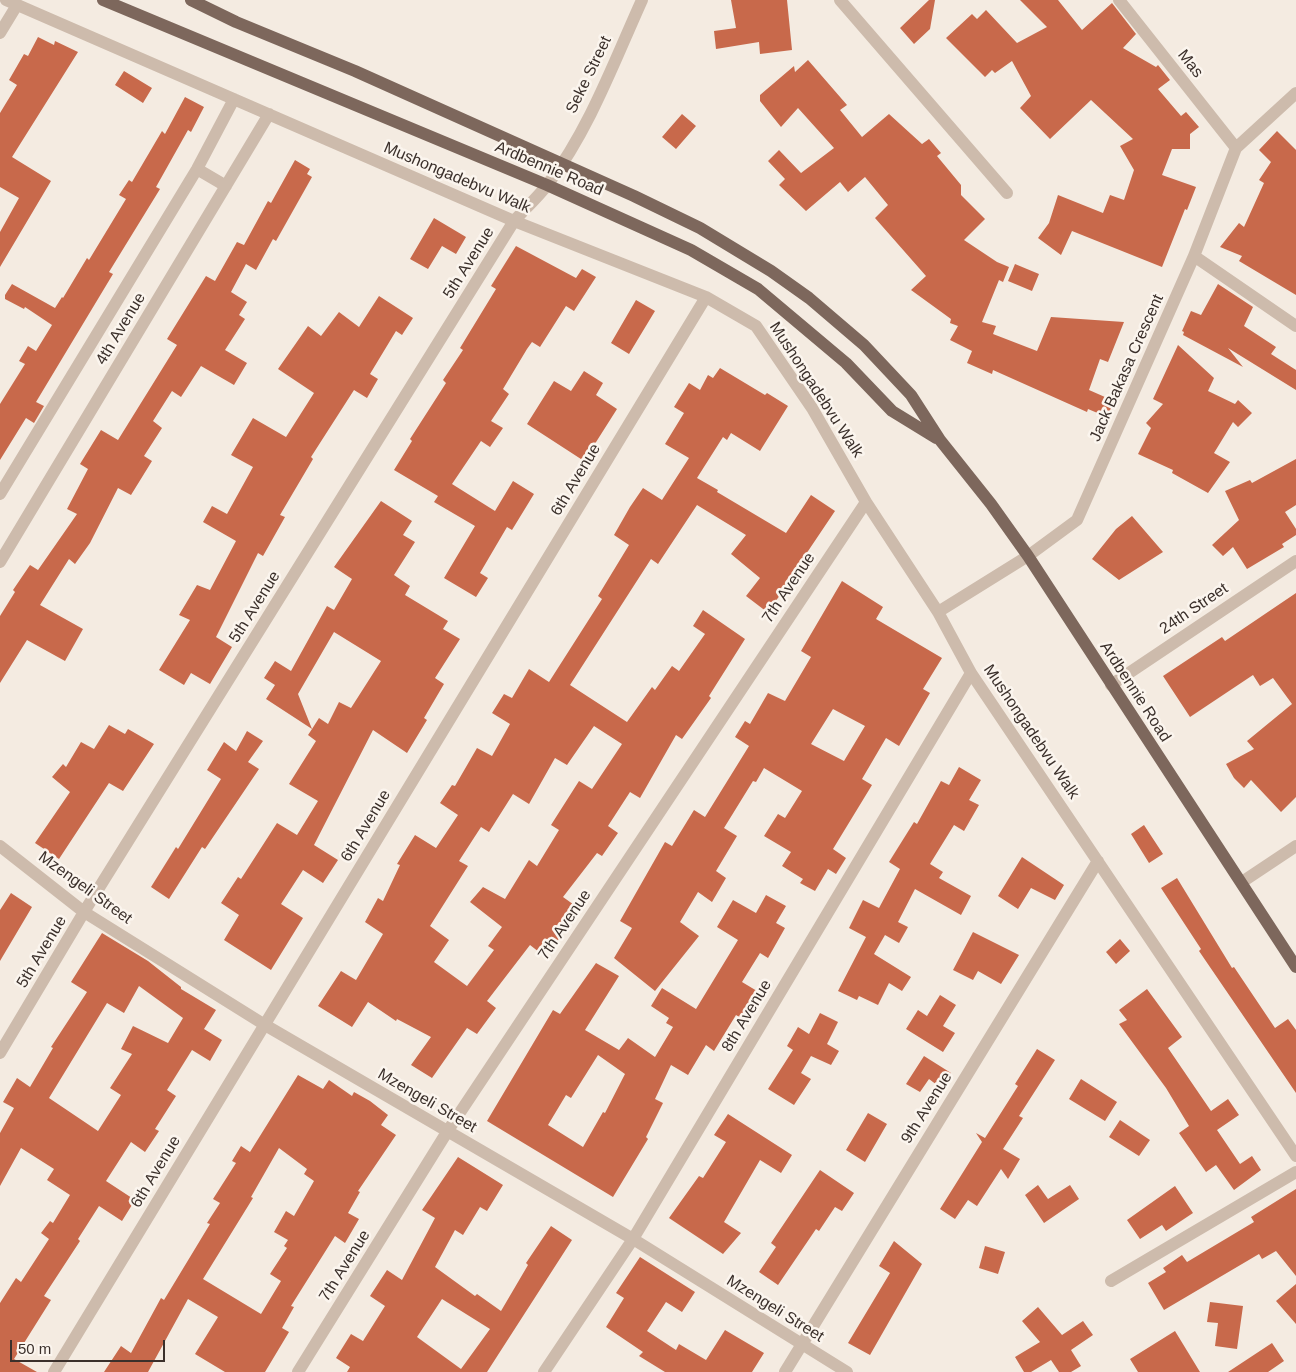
<!DOCTYPE html>
<style>
body{margin:0}
#map{position:relative;width:1296px;height:1372px;overflow:hidden;background:#f4ebe1;font-family:Arial,sans-serif}
canvas{display:block}
.scale{position:absolute;left:10px;top:1340px;width:155px;height:22px;box-sizing:border-box;border:2px solid #3b302b;border-top:0;padding-left:6px;font-size:15px;line-height:18px;white-space:nowrap;color:#3b302b;-webkit-text-stroke:4px #fbf5ee;paint-order:stroke}
</style>
<div id="map">
<canvas width="1296" height="1372"></canvas>
<div class="scale">50 m</div>
</div>
<script>
const context = document.querySelector('canvas').getContext('2d');
context.lineJoin = 'round';
function fillPath(path, color) { context.fillStyle = color; context.fill(path, 'evenodd'); }
function stroke(path, color, width, dash) { context.strokeStyle = color; context.lineWidth = width; context.lineCap = dash ? 'butt' : 'round'; context.setLineDash(dash || []); context.stroke(path); }
function label(font, color, halo, rows, align = 'center') {
  context.font = font + ' Arial,sans-serif'; context.lineWidth = 5; context.setLineDash([]); context.textBaseline = 'middle'; context.strokeStyle = halo; context.fillStyle = color; for (const [text, x, y, turn = 0] of rows) {
    context.save(); context.translate(x, y); context.rotate((+turn || 0) * Math.PI / 180); context.textAlign = isNaN(turn) ? turn : align; if (halo) context.strokeText(text, 0, 0); context.fillText(text, 0, 0); context.restore();
  }
}
fillPath(new Path2D(`
 M731,0H787L792,50L760,54L759,42L716,49L714,31L736,28Z
 M929,0H935L930,29L914,44L900,28Z
 M1020,0H1058L1082,30L1112,3L1136,34L1123,48L1156,67L1158,65L1170,80L1158,89L1181,116L1186,112L1199,127L1190,134V149H1172L1162,175L1196,187L1187,210L1185,209L1162,267L1072,231L1061,255L1038,238L1049,223L1058,195L1103,213L1110,195L1124,200L1134,170L1120,146L1133,139L1091,100L1050,139L1020,108L1031,96L1012,61L995,73L992,70L985,77L946,38L972,14L977,19L986,10L1017,43L1047,27Z
 M38,37L54,45L55,41L78,52L12,157L51,181L0,267V232L19,198L0,187V113L17,85L9,80L24,54L28,56Z
 M808,60L847,105L840,110L862,137L889,114L922,144L929,139L941,153L937,156L961,185V195L985,219L964,240L997,262L1009,267L1003,282L999,280L982,322L996,326L993,334L1037,351L1051,317L1124,322L1108,362L1100,359L1089,390L1114,401L1107,417L1088,409L1087,412L993,370L992,374L967,363L972,351L950,340L958,326L950,323L951,319L911,290L926,276L875,218L888,205L865,177L848,192L840,182L806,211L779,185L785,179L768,161L779,150L801,173L834,148L798,108L781,127L760,101V95L794,66L795,72Z
 M124,71L152,88L143,103L115,85Z
 M185,97L204,107L191,132L188,130L156,187L160,189L109,272L113,274L36,402L44,406L34,423L26,418L0,460V404L25,364L19,361L28,346L36,351L52,325L25,307L24,309L5,299V295L12,284L55,308L62,297L63,298L87,258L89,260L126,199L119,195L129,180L132,182L162,131L165,134Z
 M682,114L696,126L676,149L662,137Z
 M1277,131L1296,150V295L1239,261L1242,256L1220,247L1239,223L1244,227L1264,183L1259,180L1271,162L1259,150Z
 M295,160L310,169L307,174L312,177L276,241L273,239L256,270L246,264L231,292L247,302L239,315L245,319L225,350L247,363L234,385L201,366L181,397L172,391L153,421L162,428L144,456L152,461L131,495L118,488L90,543L75,564L69,559L40,605L83,629L65,661L27,640L0,683V616L15,592L13,590L30,565L38,570L77,514L67,509L88,469L80,464L101,430L118,440L177,345L167,339L206,276L215,281L237,242L244,245L268,201L271,203Z
 M434,218L466,237L456,254L442,246L428,269L410,259Z
 M516,246L576,278L582,269L596,277L574,311L566,306L540,347L532,342L527,349L503,389L509,394L491,421L503,428L490,447L481,441L452,484L495,511L513,481L534,494L512,530L507,527L480,573L488,578L476,597L444,578L475,526L434,502L438,496L394,470L412,441L410,439L446,383L443,380L463,350L460,348L496,289L491,286Z
 M1015,264L1039,274L1032,291L1008,281Z
 M1218,284L1253,307L1244,326L1276,347L1271,354L1296,370V390L1228,348L1243,367L1183,335L1184,332L1182,331L1191,311L1201,315Z
 M379,296L413,318L402,335L396,331L370,374L378,379L367,398L354,390L311,457L313,459L280,515L285,517L263,556L258,553L216,637L232,647L210,684L191,673L184,685L159,670L190,620L179,615L197,585L210,590L236,541L203,522L212,506L227,514L253,467L231,455L253,418L286,437L314,393L278,369L308,326L321,336L339,312L359,327Z
 M636,300L655,311L629,354L611,343Z
 M1178,345L1214,378L1208,391L1235,404L1238,400L1252,413L1238,427L1233,422L1214,453L1230,462L1208,493L1172,473L1173,470L1138,454L1151,428L1146,423L1163,404L1153,399Z
 M720,368L765,395L767,393L788,406L760,451L731,433L727,440L723,437L697,478L718,490L717,492L786,533L811,495L835,511L796,569L799,571L767,612L746,596L760,578L731,554L746,535L697,505L658,564L651,559L570,685L627,722L652,687L655,690L672,666L679,671L705,634L693,626L703,610L745,639L709,696L711,698L682,739L676,735L640,798L630,792L608,826L618,833L602,856L597,853L563,897L577,907L560,929L564,932L550,951L543,946L539,952L530,945L487,1001L496,1008L477,1034L467,1028L432,1078L411,1065L431,1037L397,1019L396,1021L368,1002L352,1027L318,1006L341,971L356,980L383,934L365,922L378,898L383,901L400,865L397,864L415,835L436,848L458,815L440,803L452,785L455,786L477,748L492,756L510,724L492,713L504,694L512,698L529,669L549,682L602,599L598,596L629,545L614,535L630,507L643,488L662,500L689,458L665,444L684,413L674,407L689,383L700,390L708,375L713,378ZM594,726L622,744L592,789L579,781L551,825L559,830L537,866L529,860L505,899L483,887L470,902L502,927L488,946L494,950L467,986L434,962L449,940L430,926L468,866L459,861L481,827L489,832L513,794L529,804L555,758L567,765Z
 M584,371L603,383L596,395L617,409L584,461L527,424L554,381L571,391Z
 M1296,459V505L1285,512L1296,529V535L1282,544L1284,547L1247,569L1233,547L1223,556L1212,545L1239,520L1225,491L1250,480L1252,483Z
 M381,501L412,521L403,535L415,542L394,575L410,586L405,595L448,621L443,629L460,639L435,678L444,684L424,718L427,720L407,753L373,730L314,845L338,860L323,883L303,870L281,904L303,918L271,970L224,940L239,915L221,903L238,877L241,879L277,823L297,835L318,801L289,784L316,741L308,735L312,729L266,699L275,685L264,678L275,661L291,671L327,606L334,610L352,579L334,567ZM334,632L381,661L351,708L339,702L328,724L319,718L312,729L298,694Z
 M1132,516L1163,552L1119,580L1092,559L1116,529Z
 M842,581L883,607L876,619L942,658L923,689L930,693L899,746L886,738L862,779L872,785L833,849L846,858L836,874L828,869L815,891L800,883L803,879L782,866L791,852L764,836L778,814L785,818L802,791L764,768L756,782L753,781L724,828L737,836L716,871L726,878L712,902L698,892L680,922L699,936L655,991L614,958L632,928L620,921L665,842L672,846L694,810L705,817L749,746L735,737L745,721L750,724L768,693L785,701L811,657L801,651ZM833,709L865,726L844,761L811,744Z
 M1296,593V797L1281,812L1251,780L1244,788L1234,778L1226,764L1254,749L1247,741L1292,704L1273,678L1260,686L1253,675L1190,717L1163,676L1222,637L1225,641Z
 M109,725L125,734L128,729L154,744L123,791L109,783L59,859L35,843L70,792L52,777L63,764L66,767L81,742L94,749Z
 M247,731L263,741L248,762L259,769L205,849L202,847L169,899L151,887L176,847L178,849L221,779L207,770L224,742L236,751Z
 M959,767L981,780L969,800L979,805L964,831L954,825L930,864L943,872L939,878L971,896L961,915L915,889L898,922L908,927L899,943L885,935L874,954L911,977L902,991L889,983L878,1005L859,996L857,1000L838,991L866,937L849,928L863,900L879,908L900,869L889,862L914,822L917,824L941,781L949,785Z
 M1144,825L1163,854L1149,863L1131,834Z
 M1022,857L1064,885L1055,900L1031,888L1018,909L998,896Z
 M1177,878L1232,968L1234,967L1275,1028L1288,1019L1296,1030V1093L1199,951L1201,949L1161,888Z
 M11,893L32,907L0,961V910Z
 M766,895L786,906L776,923L785,928L768,958L760,953L742,982L757,991L741,1018L736,1015L714,1051L706,1045L688,1075L671,1065L655,1099L663,1103L646,1137L648,1139L613,1197L487,1121L553,1010L560,1014L596,963L619,976L585,1030L619,1050L628,1038L655,1057L673,1027L666,1023L669,1018L651,1006L662,988L696,1009L738,940L717,927L733,900L756,913ZM598,1055L625,1074L605,1113L603,1112L583,1147L548,1125L566,1095L571,1098Z
 M973,932L1019,955L1001,984L978,971L973,980L953,970Z
 M102,933L148,961L181,987V989L216,1010L204,1029L222,1040L210,1061L192,1050L167,1090L176,1096L155,1129L159,1131L145,1152L131,1142L106,1181L135,1200L122,1221L99,1206L78,1239L80,1241L44,1296L51,1300L14,1359L37,1372H0V1303L16,1278L21,1282L49,1239L41,1233L50,1221L53,1223L70,1195L47,1180L54,1169L21,1148L0,1186V1133L14,1108L3,1102L17,1078L30,1087L53,1048L51,1047L87,992L71,982ZM139,986L183,1018L168,1043L133,1026L121,1049L132,1054L110,1088L121,1095L98,1131L49,1098L107,1003L124,1013Z
 M1120,939L1130,951L1116,964L1106,952Z
 M1147,989L1182,1037L1168,1048L1211,1111L1228,1099L1239,1115L1217,1130L1240,1164L1252,1156L1261,1170L1234,1190L1216,1165L1206,1172L1179,1133L1189,1126L1166,1088L1119,1024L1127,1020L1119,1010Z
 M940,995L956,1005L943,1026L955,1033L943,1052L906,1029L918,1010L927,1016Z
 M820,1013L838,1022L827,1044L839,1051L831,1065L811,1056L801,1073L811,1079L794,1105L768,1089L793,1050L787,1046L798,1027L809,1034Z
 M1037,1049L1055,1060L1019,1116L1023,1118L1003,1149L1020,1159L1008,1179L1001,1169L977,1206L968,1200L955,1219L940,1209L982,1142L976,1133L985,1138L1018,1086L1015,1084Z
 M924,1056L951,1073L941,1088L929,1079L920,1092L906,1084Z
 M298,1075L323,1089L329,1080L352,1096L354,1092L370,1101L388,1115L381,1125L396,1135L358,1191L360,1192L348,1213L359,1219L345,1243L335,1236L291,1306L294,1307L282,1328L289,1332L265,1372H225L195,1354L218,1317L188,1299L148,1372H104L121,1346L131,1353L161,1298L164,1300L210,1224L207,1223L220,1203L213,1199L236,1163L232,1161L241,1146L250,1152ZM279,1148L307,1169L304,1174L314,1181L294,1216L286,1211L274,1232L288,1240L284,1246L287,1248L270,1274L281,1281L261,1314L203,1279L253,1198L251,1197Z
 M1081,1079L1117,1102L1105,1121L1069,1099Z
 M868,1113L887,1124L865,1162L846,1150Z
 M728,1114L792,1155L781,1173L760,1160L724,1222L741,1233L723,1254L669,1218L699,1176L703,1178L726,1142L714,1135Z
 M1120,1120L1150,1140L1139,1156L1109,1137Z
 M458,1157L503,1185L487,1211L480,1207L463,1235L455,1230L435,1267L475,1296L477,1294L501,1311L528,1265L526,1263L551,1226L572,1240L487,1372H347L350,1367L336,1358L351,1334L363,1341L385,1306L370,1296L387,1270L402,1280L435,1218L422,1210ZM442,1299L490,1329L461,1369L417,1337Z
 M820,1170L854,1193L842,1211L835,1207L819,1231L816,1229L778,1285L759,1272L776,1247L771,1243Z
 M1038,1185L1048,1199L1070,1185L1079,1199L1044,1223L1025,1195Z
 M1175,1186L1193,1213L1166,1231L1162,1225L1140,1239L1127,1220Z
 M1296,1189V1276L1276,1251L1262,1259L1259,1254L1164,1310L1148,1283L1166,1272L1163,1268L1182,1255L1187,1262L1254,1222L1251,1217Z
 M894,1241L922,1264L870,1355L848,1343L890,1273L879,1266Z
 M985,1246L1005,1252L998,1274L979,1268Z
 M640,1257L695,1292L682,1312L666,1302L647,1331L676,1350L679,1344L706,1360L725,1330L764,1353L752,1372H665L639,1356L643,1352L606,1327L624,1298L616,1293Z
 M1296,1284V1324L1276,1301Z
 M1210,1302L1243,1306L1237,1349L1215,1346L1218,1323L1207,1322Z
 M1038,1307L1062,1335L1083,1321L1093,1335L1071,1350L1081,1366L1071,1372H1059L1051,1360L1031,1372H1024L1015,1357L1040,1342L1022,1321Z
 M1175,1331L1200,1372H1138L1130,1359Z
 M1272,1343L1284,1361L1268,1372H1228Z`), '#c8694b');
stroke(new Path2D(`
 M6,0L514,221L706,297L756,326L812,408L866,502L938,612L971,673L1296,1156
 M840,0L1007,193
 M1119,0L1236,148
 M0,33L17,5
 M197,169L226,186
 M1194,256L1296,326
 M0,494L197,169L234,99
 M0,562L269,114
 M938,612L1028,556L1077,520L1194,256L1236,148L1296,93
 M1111,685L1296,561
 M0,846L84,912L265,1025L633,1239L847,1372
 M1242,882L1296,846
 M0,1053L84,912L514,221C525,209 538,197 548,184C589,130 614,62 642,0
 M1111,1281L1296,1172
 M54,1372L706,297
 M298,1372L447,1132L866,502
 M544,1372L633,1239L971,673
 M785,1372L1098,861`), '#cdbbac', 12);
stroke(new Path2D(`
 M103,0L547,185L691,250L758,289L846,363L892,411L936,438
 M191,0L236,22L355,71L634,196L700,228L771,271L809,298L864,345L911,395L940,440L991,504L1028,556L1296,967`), '#7d675c', 12);
label('16px', '#3b302b', '#fbf5ee', [
 ["Mas",1190,64,52],
 ["Seke Street",589,75,-64],
 ["Ardbennie Road",549,169,23],
 ["Mushongadebvu Walk",457,178,23],
 ["5th Avenue",469,263,-58],
 ["4th Avenue",121,329,-59],
 ["Jack Bakasa Crescent",1127,368,-66],
 ["Mushongadebvu Walk",816,390,57],
 ["6th Avenue",576,480,-59],
 ["7th Avenue",789,588,-56],
 ["5th Avenue",255,607,-58],
 ["24th Street",1194,609,-34],
 ["Ardbennie Road",1135,692,57],
 ["Mushongadebvu Walk",1031,732,56],
 ["6th Avenue",366,826,-59],
 ["Mzengeli Street",85,888,36],
 ["7th Avenue",565,925,-56],
 ["5th Avenue",42,952,-59],
 ["8th Avenue",747,1016,-59],
 ["Mzengeli Street",427,1101,30],
 ["9th Avenue",927,1108,-58],
 ["6th Avenue",156,1172,-59],
 ["7th Avenue",345,1266,-58],
 ["Mzengeli Street",775,1309,32]
]);
</script>
